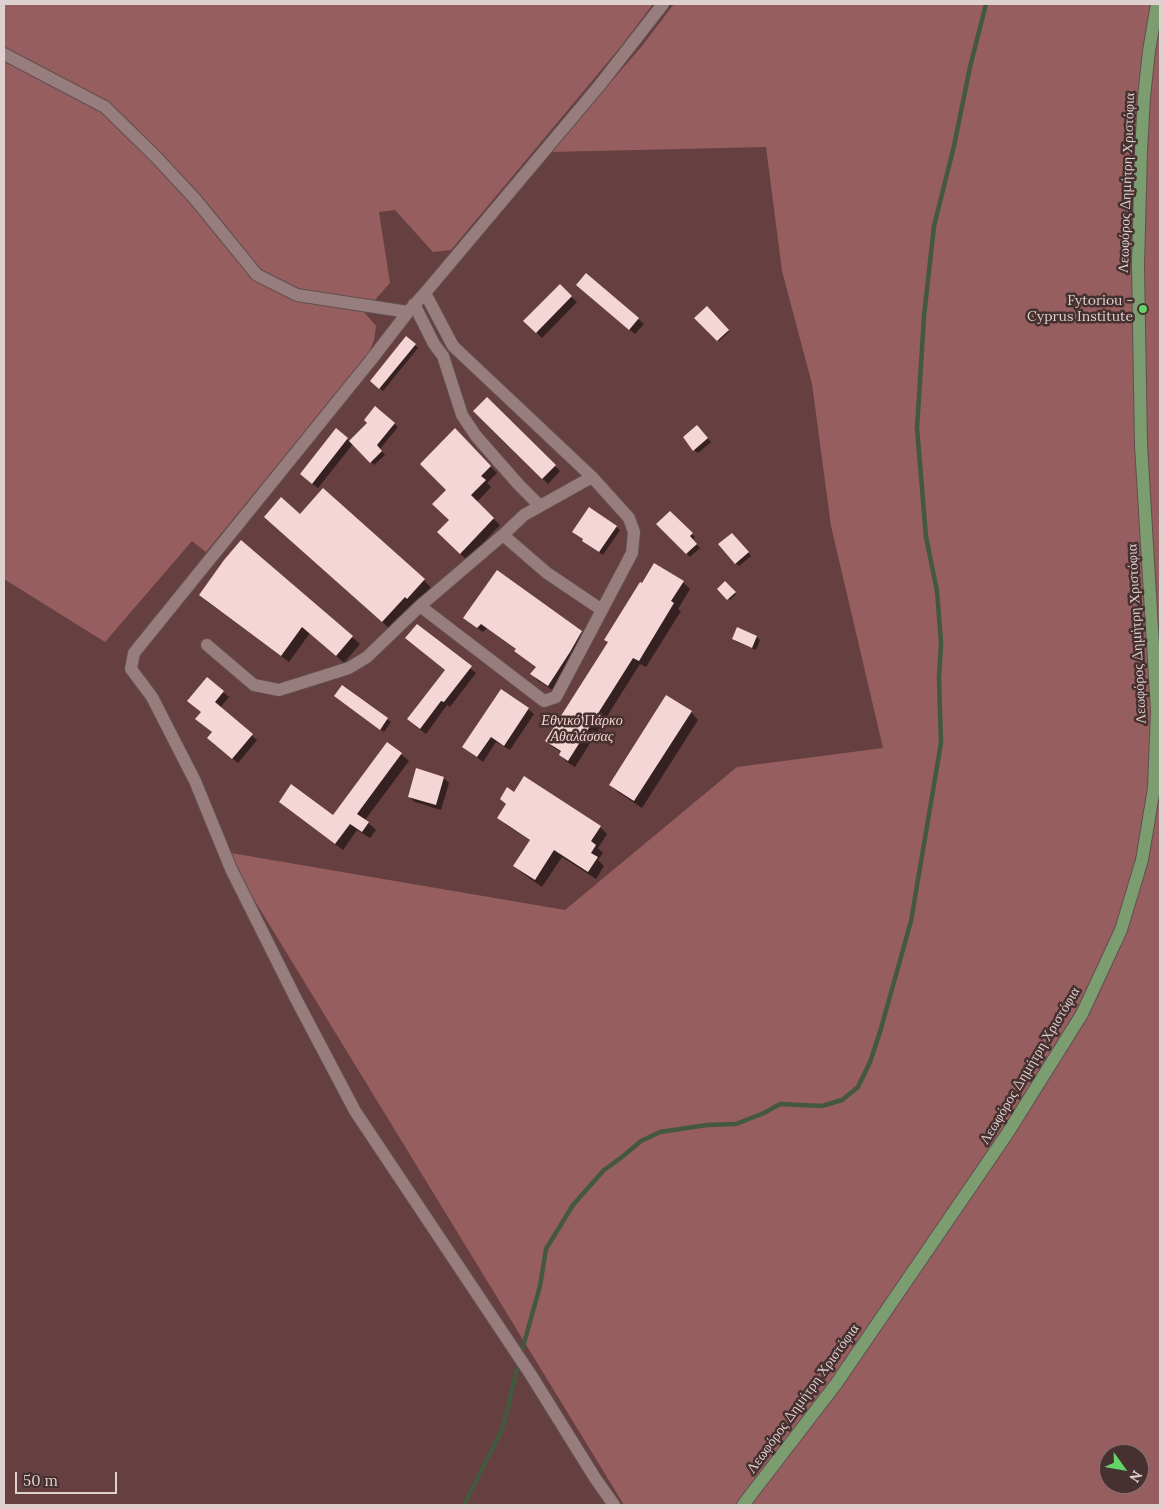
<!DOCTYPE html>
<meta charset="utf-8">
<style>
body{margin:0}
#map{position:relative;width:1164px;height:1509px;overflow:hidden;background:#463030;font-family:Lora,serif}
canvas{display:block}
.frame{position:absolute;inset:0;border:5px solid #dfd0d0;pointer-events:none}
.north{position:absolute;left:1099px;top:1444px;width:50px;height:50px;box-sizing:border-box;background:#463030;border:1px solid #837070;border-radius:50%;rotate:122deg;font-size:14px;font-weight:700;line-height:20px;text-align:center;color:#dfd0d0}
.north::after{content:'';display:block;margin:auto;width:18px;height:22px;background:#64d468;clip-path:polygon(50% 0,100% 100%,50% 72%,0 100%)}
.scale{position:absolute;left:15px;top:1472px;width:102px;height:22px;box-sizing:border-box;border:2px solid #dfd0d0;border-top:0;padding-left:6px;font-size:15px;line-height:18px;white-space:nowrap;color:#dfd0d0;-webkit-text-stroke:4px #463030;paint-order:stroke}
</style>
<div id="map">
<canvas width="1164" height="1509"></canvas>
<div class="frame"></div>
<div class="north">N</div>
<div class="scale">50 m</div>
</div>
<script>
const context = document.querySelector('canvas').getContext('2d');
context.lineJoin = 'round';
function fillPath(path, color) { context.fillStyle = color; context.fill(path, 'evenodd'); }
function stroke(path, color, width, dash) { context.strokeStyle = color; context.lineWidth = width; context.lineCap = dash ? 'butt' : 'round'; context.setLineDash(dash || []); context.stroke(path); }
function label(font, color, halo, rows, align = 'center') {
  context.font = font + ' Lora,serif'; context.lineWidth = 5; context.setLineDash([]); context.textBaseline = 'middle'; context.strokeStyle = halo; context.fillStyle = color; for (const [text, x, y, turn = 0] of rows) {
    context.save(); context.translate(x, y); context.rotate((+turn || 0) * Math.PI / 180); context.textAlign = isNaN(turn) ? turn : align; if (halo) context.strokeText(text, 0, 0); context.fillText(text, 0, 0); context.restore();
  }
}
fillPath(new Path2D(`
 M4,4H1160V1505H4ZM1109,1454H1139V1484H1109Z`), '#663f40');
fillPath(new Path2D(`
 M4,4H653L622,45L451,250L433,252L395,210L379,212L390,283L364,312L376,326L374,340L368,355L206,552L192,541L105,642L4,579Z
 M674,4H1160V1505H624L225,852L565,910L737,767L883,748L831,526L812,384L782,271L766,147L550,152L642,46ZM1109,1454H1139V1484H1109Z`), '#975e5f');
fillPath(new Path2D(`
 M586,274L644,324L635,334L583,290Z
 M560,286L577,302L542,338L525,321Z
 M707,308L729,332L719,341L696,318Z
 M415,345L418,348L383,391L375,384Z
 M487,398L560,471L548,484L474,411Z
 M375,408L398,427L380,449L385,455L374,465L353,444L318,488L307,480L347,439L350,442L369,423Z
 M455,430L497,473L487,483L491,487L476,503L500,525L467,560L438,532L450,520L448,490Z
 M701,430L711,442L698,453L694,450Z
 M670,512L695,537L692,540L700,548L690,557L658,524Z
 M300,516L424,580L431,588L415,605L413,603L390,629L273,524Z
 M616,527L620,530L603,555L587,544L584,540L574,532Z
 M736,538L751,556L739,566L736,563Z
 M241,542L360,644L344,663L310,633L289,662L208,602L201,595Z
 M683,582L690,589L678,609L681,611L646,667L640,664L575,767L567,762L560,755L562,753L553,747L546,740L609,643L606,640Z
 M725,583L736,594L730,600L718,589Z
 M470,623L581,632L586,638L554,691L537,680L532,674L537,667L517,650L487,628L483,632Z
 M417,626L476,673L450,707L447,705L426,734L414,725L447,670Z
 M757,637L760,640L756,650L737,642L733,639Z
 M343,686L391,722L384,732L335,696Z
 M501,691L528,709L534,714L510,750L496,742L483,762L464,747Z
 M223,692L229,697L220,708L257,740L238,763L214,744L213,733L197,719Z
 M691,712L698,720L642,808L618,792L610,785Z
 M388,744L409,761L365,820L376,830L370,838L357,830L343,850L288,809L280,802L333,817Z
 M444,778L449,783L441,810L415,802L409,797Z
 M514,793L600,827L607,834L598,848L603,853L598,860L604,866L596,879L562,857L542,887L522,873L515,866L531,841L506,825L499,817L507,805L501,799Z`), '#0007');
stroke(new Path2D(`
 M521,1354L540,1286L546,1249L573,1205L604,1170L622,1157L641,1141L660,1132L707,1125L736,1124L764,1113L780,1104L822,1106L842,1100L858,1087L870,1062L880,1032L911,921L941,743L939,678L941,643L937,591L926,537L917,428L919,397L924,316L934,226L954,146L970,67L986,4
 M464,1505L503,1428L519,1361`), '#43583f', 4.5);
fillPath(new Path2D(`
 M586,273L639,318L629,330L576,285Z
 M560,284L572,296L536,333L523,321Z
 M707,306L729,330L717,341L694,318Z
 M406,336L416,344L379,389L370,381Z
 M487,397L556,465L542,479L473,411Z
 M375,406L395,423L377,445L382,451L370,463L349,441L367,423L364,420Z
 M697,425L708,438L693,451L683,437Z
 M336,428L348,438L312,484L300,474Z
 M455,428L491,466L481,476L486,480L471,495L494,518L460,554L437,532L449,520L432,504L446,490L420,464Z
 M323,488L425,579L407,599L405,597L382,622L264,517L281,497L300,514Z
 M589,507L617,526L599,552L582,541L583,539L572,532Z
 M670,511L693,533L690,536L697,544L686,554L656,524Z
 M732,533L749,552L735,564L718,544Z
 M241,540L353,636L336,656L302,627L281,656L199,595L224,560Z
 M654,563L684,581L671,601L674,603L639,661L633,658L568,761L559,755L561,751L545,741L608,642L604,640L640,582L642,583Z
 M497,570L582,631L570,652L548,686L530,674L536,667L514,651L516,649L481,624L477,628L463,618Z
 M725,581L736,592L727,600L717,589Z
 M417,624L472,666L444,702L441,701L420,729L407,719L445,670L405,638Z
 M737,627L757,636L752,648L732,639Z
 M207,677L224,691L215,702L253,734L232,759L207,738L212,732L195,719L201,712L187,701Z
 M342,685L388,718L380,730L334,696Z
 M501,689L529,708L504,746L491,737L477,757L462,747Z
 M666,695L692,711L634,801L609,785Z
 M387,742L402,753L357,814L369,822L362,832L350,824L335,844L279,802L291,784L333,815Z
 M416,768L444,777L436,805L408,797Z
 M524,776L601,826L591,841L596,845L591,853L598,857L588,872L554,850L535,880L513,866L530,840L497,818L506,804L500,799L507,787L514,792Z`), '#f4d6d6');
const minor = new Path2D(`
 M4,54L105,107L156,157L195,199L257,275L297,295L408,312
 M414,304L434,344L443,356L462,415L476,436L519,485L540,506
 M503,535L547,573L602,610
 M420,606L544,701L556,697L632,553L634,532L629,518L592,477L453,346L425,293
 M207,645L254,685L279,690L349,668L367,657L420,606L503,535L524,515L592,477
 M614,1505L595,1478L531,1375L355,1111L296,999L231,869L195,781L152,697L131,669L134,653L371,360L408,312L425,293L599,86L663,4`);
const major = new Path2D(`
 M743,1505L836,1384L1007,1134L1082,1014L1121,930L1142,860L1154,788L1157,711L1141,445L1138,265L1141,152L1144,97L1149,51L1157,4`);
stroke(minor, '#624e4f', 14);
stroke(major, '#624e4f', 14);
stroke(minor, '#977d7d', 12);
stroke(major, '#7b9d70', 12);
for (const [x, y, r, color] of [
 [1143,309,5,"#64d468"]
]) { const dot = new Path2D(); dot.arc(x, y, r, 0, 2 * Math.PI); context.fillStyle = color; context.fill(dot); stroke(dot, '#463030', 2); }
label('14px', '#dfd0d0', '#463030', [
 ["Λεωφόρος Δημήτρη Χριστόφια",1127,183,-88],
 ["Λεωφόρος Δημήτρη Χριστόφια",1137,634,-93],
 ["Λεωφόρος Δημήτρη Χριστόφια",1030,1066,-59],
 ["Λεωφόρος Δημήτρη Χριστόφια",803,1399,-54]
]);
label('14px', '#dfd0d0', '#463030', [
 ["Fytoriou -",1133,301],
 ["Cyprus Institute",1133,317]
], 'right');
label('italic 14px', '#f8d2d2', '#463030', [
 ["Εθνικό Πάρκο",582,721],
 ["Αθαλάσσας",582,737]
]);
</script>
